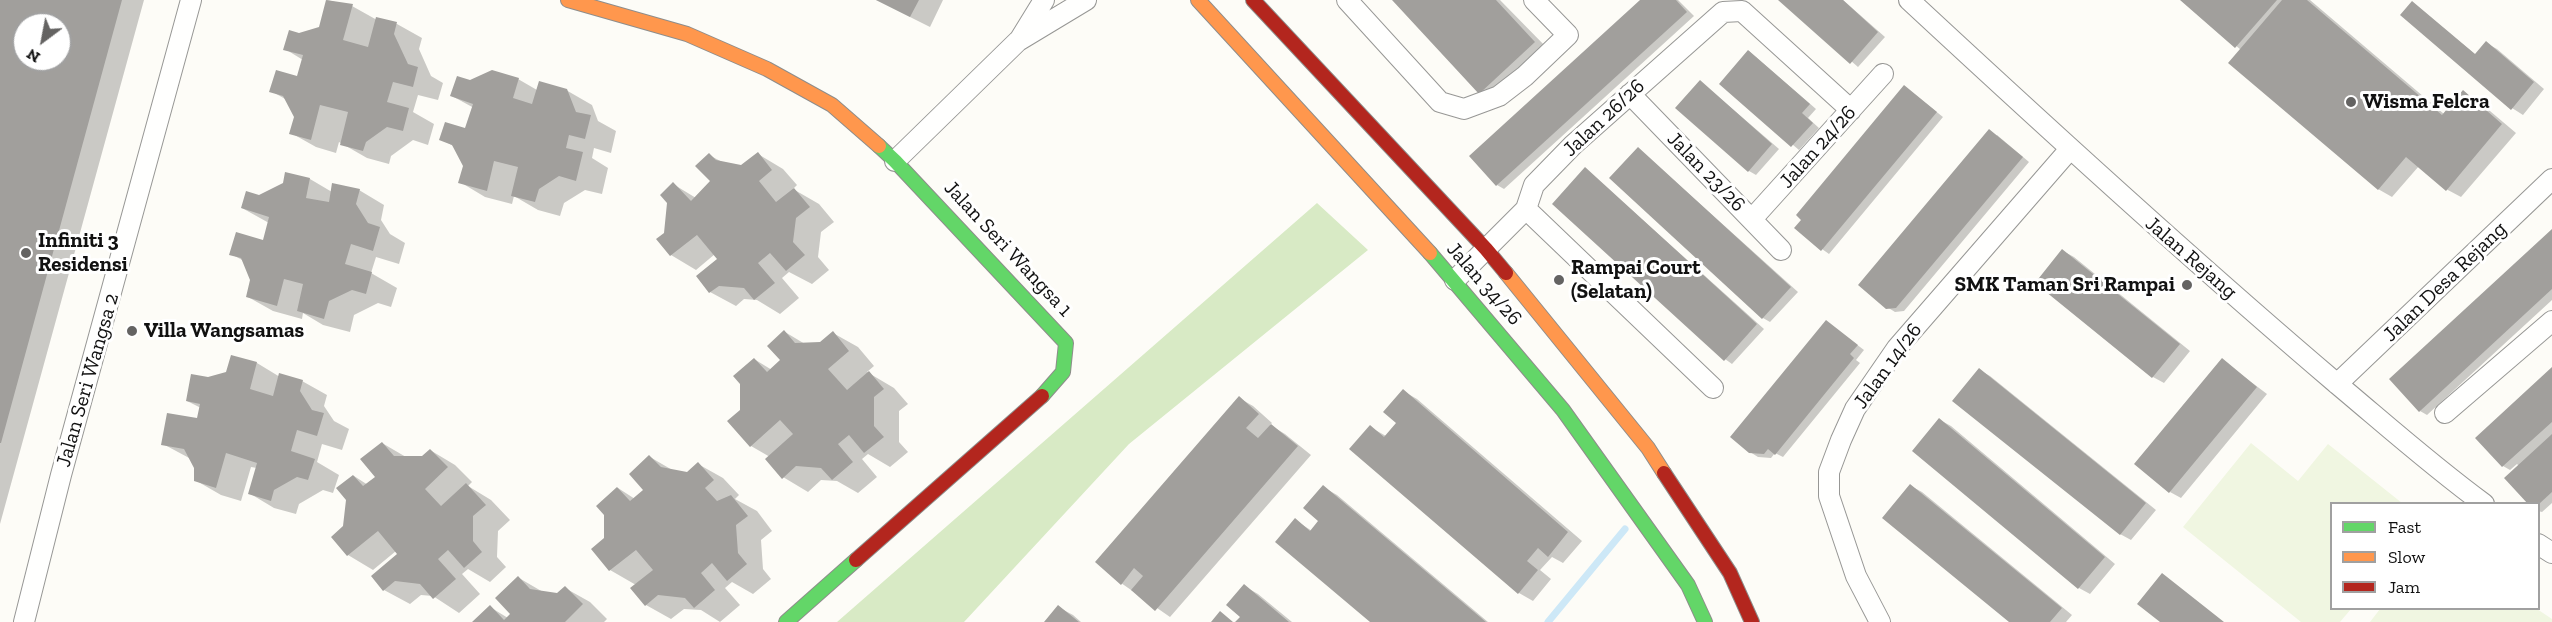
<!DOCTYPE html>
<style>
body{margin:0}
#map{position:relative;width:2552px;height:622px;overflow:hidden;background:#fdfcf7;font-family:"Zilla Slab",serif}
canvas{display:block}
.legend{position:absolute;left:2330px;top:502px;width:210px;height:108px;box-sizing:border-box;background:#fff;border:2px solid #a0a0a0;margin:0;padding:8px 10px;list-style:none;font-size:18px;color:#111}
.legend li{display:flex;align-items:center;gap:12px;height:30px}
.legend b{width:30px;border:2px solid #a0a0a0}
.north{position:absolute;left:12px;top:12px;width:60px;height:60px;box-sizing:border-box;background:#fff;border:2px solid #a0a0a0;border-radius:50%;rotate:212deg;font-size:16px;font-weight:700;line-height:24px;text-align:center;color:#111}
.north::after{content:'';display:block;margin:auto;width:21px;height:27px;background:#646362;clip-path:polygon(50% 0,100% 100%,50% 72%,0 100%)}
</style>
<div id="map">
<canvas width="2552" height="622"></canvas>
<ul class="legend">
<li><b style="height:8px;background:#63d668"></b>Fast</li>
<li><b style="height:8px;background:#ff974d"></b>Slow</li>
<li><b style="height:8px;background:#b3261e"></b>Jam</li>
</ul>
<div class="north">N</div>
</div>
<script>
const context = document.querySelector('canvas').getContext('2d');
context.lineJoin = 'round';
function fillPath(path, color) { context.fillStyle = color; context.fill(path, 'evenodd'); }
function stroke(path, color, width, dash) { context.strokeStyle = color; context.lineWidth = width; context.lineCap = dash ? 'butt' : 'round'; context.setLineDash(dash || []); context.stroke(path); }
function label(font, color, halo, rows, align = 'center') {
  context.font = font + ' "Zilla Slab",serif'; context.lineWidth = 6; context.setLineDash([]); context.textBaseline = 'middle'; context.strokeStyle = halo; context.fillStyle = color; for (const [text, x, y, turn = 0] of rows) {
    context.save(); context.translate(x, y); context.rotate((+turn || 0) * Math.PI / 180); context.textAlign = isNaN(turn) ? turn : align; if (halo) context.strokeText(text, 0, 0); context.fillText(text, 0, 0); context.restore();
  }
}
fillPath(new Path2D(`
 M1317,203L1368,250L1129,444L964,622H837Z`), '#d8eac5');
fillPath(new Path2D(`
 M2251,443L2298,481L2328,444L2402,503L2332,504V608L2351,609L2340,622H2301L2183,527Z
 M2380,609H2537L2552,619V622H2370Z`), '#f0f6e1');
fillPath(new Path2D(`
 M0,0H144L0,524ZM24,24H60V60H24Z
 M327,0L352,6L377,20L397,24L422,38L419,49L431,76L443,83L438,100L418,95L413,112L434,124L428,145L413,140L391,156L389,164L367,158L339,142L336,153L316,147L291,133L295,117L287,100L271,91L298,78L303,60L285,49L299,35L320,28Z
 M876,0H943L930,27Z
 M1394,0H1500L1549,50L1494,101L1480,92Z
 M1642,0H1678L1694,16L1504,189L1497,185Z
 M1781,0H1843L1885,37L1858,67Z
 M2182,0H2310L2444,114L2463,92L2477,100L2516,133L2461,197L2446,189L2419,166L2392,197L2378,189L2241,50Z
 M2412,3L2476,55L2486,43L2497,49L2544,89L2523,115L2512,108Z
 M1749,51L1816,109L1808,118L1819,128L1799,150L1721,84Z
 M518,79L537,90H566L592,105L598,121L616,131L611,153L594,148L592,158L608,168L602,194L585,190L564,203L560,216L538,210L514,196L512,204L485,197L460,182L464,166L455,147L441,139L466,130L474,108L452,96L470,82Z
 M1700,81L1779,149L1756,175L1749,171Z
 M1905,87L1943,117L1829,254L1822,249Z
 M1997,135L2029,162L1904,311L1895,312L1887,307Z
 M1639,149L1798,292L1770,322L1763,318Z
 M758,154L783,169L797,185L793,189L819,204L834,222L821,232L818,257L829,270L812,284L789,272L782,278L799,298L780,314L757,300L744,299L736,306L710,292L719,259L715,254L696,270L671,255L665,234L673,184L696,198L712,182L709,155L724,163L742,167Z
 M1586,169L1764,329L1732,364L1725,359Z
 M287,174L310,179L332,192L359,190L384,205L381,220L390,234L405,243L399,264L376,257L371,273L397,288L391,307L378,303L354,315L350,332L323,325L303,313L302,319L273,311L248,297L252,280L244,261L231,254L264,242L269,223L242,208L284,184Z
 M2552,231V300L2427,415L2420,411Z
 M2063,251L2074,257L2190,351L2164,383L2153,377L2037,283Z
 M1827,322L1864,350L1856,360L1860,363L1783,457L1775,453L1771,458L1758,457L1750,452Z
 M785,332L805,344L821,343L833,333L858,347L874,366L867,372L894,388L908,404L899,411V442L908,452L890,467L868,454L862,459L877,477L858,493L837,481L821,480L808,492L783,477L770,457L751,446L741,410L754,359L772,370L782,361Z
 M232,356L257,363L280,377L302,381L327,395L324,406L334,421L349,429L342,450L322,444L317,462L339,475L333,493L323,490L299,504L296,514L274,508L249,493L257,468L251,467L241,501L221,495L195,480L196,467L191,459L163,444L198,420L201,408L187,401L208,378L227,374Z
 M2222,360L2267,394L2181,498L2170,492Z
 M1979,370L1990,376L2156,510L2131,540L2120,534Z
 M2552,370V503L2542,512L2538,511V504L2519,466L2517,464L2510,470L2503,466L2477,438Z
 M1403,391L1417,399L1582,541L1563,563L1552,557L1540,570L1551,579L1533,601L1519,593L1370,427L1386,436L1398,422Z
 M1239,398L1253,406L1272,423L1270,425L1285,434L1311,455L1170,617L1121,583Z
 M1940,420L1951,426L2115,564L2090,594L2079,588L1914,450Z
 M382,443L406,457H423L430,450L455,465L472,482L468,486L491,500L510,520L498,531L497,557L506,567L490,582L468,569L462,574L480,594L459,613L433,596L421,595L410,604L384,590L399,555L396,551L373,570L348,555L333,537L344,527L354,476L368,485L377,477Z
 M650,457L674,471L687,473L698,464L723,478L739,495L735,499L757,511L772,531L761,540L763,569L771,579L753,594L732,582L725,588L740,605L720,622L701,610L684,609L671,619L646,605L636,585L610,570L606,538L618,488L635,499L645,490Z
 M1911,486L1922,492L2072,615L2066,622H2011Z
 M1323,487L1337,495L1488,622H1372L1295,520L1312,531L1321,521Z
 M519,578L543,592L557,595L565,588L590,602L607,619L604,622H474L490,607L508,618L512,614Z
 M1244,586L1258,594L1292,622H1237L1242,617Z
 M1058,607L1073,615L1081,622H1046Z`), '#0003');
stroke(new Path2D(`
 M1548,622L1625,529`), '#cde8f7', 7);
fillPath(new Path2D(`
 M0,0H122L1,443H0ZM24,24H60V60H24Z
 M326,0L353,4L343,40L368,47L376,17L397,22L394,34L408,64L418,67L413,87L393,82L387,102L409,108L403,131L387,127L366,142L363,151L340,145L348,112L320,105L311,140L289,134L294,117L283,96L269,92L276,70L297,76L303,55L283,50L289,30L299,33L319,27Z
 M876,0H919L910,17Z
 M1392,0H1496L1535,42L1479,94Z
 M1640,0H1676L1687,12L1496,186L1469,156Z
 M1778,0H1843L1878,32L1850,64Z
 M2180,0H2277L2235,48Z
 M2282,0H2307L2442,115L2463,90L2502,124L2446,191L2406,157L2378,190L2228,63Z
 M2412,1L2475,54L2486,41L2534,82L2511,110L2400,15Z
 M1748,50L1810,104L1802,113L1813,123L1791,147L1719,84Z
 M492,70L519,78L513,98L532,104L539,81L567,89L576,112L591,115L585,139L569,135L566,148L583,152L576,181L559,176L539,189L535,202L511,196L518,167L494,161L487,191L458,183L463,166L452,145L439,140L445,122L465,128L473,104L450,96L457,76L470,80Z
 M1700,80L1772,144L1748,172L1675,108Z
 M1904,85L1937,112L1821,251L1794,228L1801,220L1796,215Z
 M1989,129L2023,157L1896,308L1886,309L1858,285Z
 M1638,147L1791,287L1762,319L1609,178Z
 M758,152L772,170L759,181L776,202L794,188L810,207L796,218L793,242L805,255L786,271L770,253L758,263L775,283L754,300L744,288L719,286L709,293L696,276L717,259L697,235L670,256L656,239L664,233L667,203L660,195L673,182L691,201L710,181L695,166L709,153L716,160L741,165Z
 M1585,167L1757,324L1724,361L1552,204Z
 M285,172L310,178L306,198L329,202L332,183L360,189L356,204L368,223L380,227L373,251L351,244L345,264L372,272L366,294L352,290L329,301L324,319L297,311L303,284L284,279L277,306L246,297L250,280L241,258L229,255L236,232L263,240L269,217L241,208L246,191L259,195L283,183Z
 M2552,229V289L2419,412L2389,379Z
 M2062,249L2180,344L2152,378L2035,283Z
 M1826,320L1858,345L1850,354L1854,358L1775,455L1768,449L1764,454L1749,453L1730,437Z
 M784,330L795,343L820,342L833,331L849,351L828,369L847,390L869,371L884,389L874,397V426L884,437L864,453L849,435L838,444L853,462L832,480L821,468L796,466L782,479L765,459L793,434L780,420L750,447L727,421L740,410V384L733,376L754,358L767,372L780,360L767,346Z
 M231,355L257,362L250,389L273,396L279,373L303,380L300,391L312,410L324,413L317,436L297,430L291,451L315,459L308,480L297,477L274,490L271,501L248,494L257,463L226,453L216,488L194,481V468L184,449L161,445L167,413L197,418L200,404L186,401L191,374L208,377L226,372Z
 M2222,358L2257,387L2169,493L2134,464Z
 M2552,367V422L2502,467L2475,438Z
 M1979,368L2146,503L2120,535L1952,401Z
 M1403,389L1568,532L1548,557L1538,548L1527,561L1538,570L1518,594L1349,449L1370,425L1384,437L1396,423L1383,412Z
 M1239,396L1259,414L1246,428L1258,438L1271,424L1298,446L1155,611L1131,590L1143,576L1134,568L1121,585L1095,562Z
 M1939,418L2105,557L2078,589L1912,451Z
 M2552,434V492L2539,504H2528L2504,478Z
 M382,442L394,456H422L430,449L448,467L425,489L441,506L466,483L486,505L473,516V541L482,552L464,568L448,550L438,559L456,579L433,599L420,584L395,581L383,591L371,576L397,554L378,531L347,556L331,537L343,526L346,500L336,488L353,475L363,486L375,477L360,459Z
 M649,455L661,467L687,472L698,462L714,480L705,488L717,501L731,495L748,516L736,525L738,553L747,564L727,581L712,563L701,573L715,590L694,608L685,598L658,595L645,606L630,588L653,570L636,550L609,571L591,549L604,538V515L596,506L617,487L630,501L643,490L629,474Z
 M1910,484L2062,608L2050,622H2009L1882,518Z
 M1323,485L1486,622H1370L1275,542L1295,518L1310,531L1318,521L1303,508Z
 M2162,573L2224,622H2160L2137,604Z
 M518,576L530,589L557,593L565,586L583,604L565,622H472L490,605L504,620L510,614L495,598Z
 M1244,584L1289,622H1235L1240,617L1226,605Z
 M1058,605L1079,622H1044Z
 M1220,611L1233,622H1211Z`), '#a19f9c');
const street = new Path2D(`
 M1347,0L1440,102L1464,109L1499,96L1525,76L1568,35L1534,0
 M1909,0C2049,130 2190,259 2336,383C2385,424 2432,466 2484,504
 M1020,39L1044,0
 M1630,94L1781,250
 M895,161L1018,41L1086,0
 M1526,209L1713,388
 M1752,219L1883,74
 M1455,280L1526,209L1534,185L1573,145L1723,12L1742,11L1851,110
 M2337,384L2552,179
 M2445,413L2552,321
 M2538,544L2552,553
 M24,622L61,475L191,0
 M1880,622L1856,576L1829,496V472L1841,440L1855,409L1897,348L2070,149`);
const fast = new Path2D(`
 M879,146L895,161L1066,343L1063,372L1042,396
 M1430,253L1563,410L1688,585L1705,622
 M786,622L856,560`);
const slow = new Path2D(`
 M568,0L687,34L767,69L832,105L879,146
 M1198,0L1430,253
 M1506,273L1648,448L1664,473`);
const jam = new Path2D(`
 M1253,0L1486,249L1506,273
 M1664,473L1730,573L1752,622
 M856,560L1042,396`);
stroke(street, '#979795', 22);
stroke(fast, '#8e8d8b', 16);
stroke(slow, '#8e8d8b', 16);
stroke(jam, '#8e8d8b', 16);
stroke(street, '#fffffe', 20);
stroke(fast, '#63d668', 14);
stroke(slow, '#ff974d', 14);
stroke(jam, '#b3261e', 14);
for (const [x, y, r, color] of [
 [2351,102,6,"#646362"],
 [26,253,6,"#646362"],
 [1559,280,6,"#646362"],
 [2187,285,6,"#646362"],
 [132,331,6,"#646362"]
]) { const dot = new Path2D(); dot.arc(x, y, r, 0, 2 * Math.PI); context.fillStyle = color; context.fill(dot); stroke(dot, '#fff', 2); }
label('bold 21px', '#111', '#fff', [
 ["Wisma Felcra",2363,102],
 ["Infiniti 3",38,241],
 ["Residensi",38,265],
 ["Rampai Court",1571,268],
 ["(Selatan)",1571,292],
 ["SMK Taman Sri Rampai",2175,285,"right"],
 ["Villa Wangsamas",144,331]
], 'left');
label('21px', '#111', '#fff', [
 ["Jalan 26/26",1604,118,-43],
 ["Jalan 24/26",1818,147,-48],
 ["Jalan 23/26",1706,172,46],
 ["Jalan Seri Wangsa 1",1008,249,47],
 ["Jalan Rejang",2191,258,41],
 ["Jalan Desa Rejang",2445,282,-44],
 ["Jalan 34/26",1484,284,49],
 ["Jalan 14/26",1888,366,-54],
 ["Jalan Seri Wangsa 2",88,380,-74]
]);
</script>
